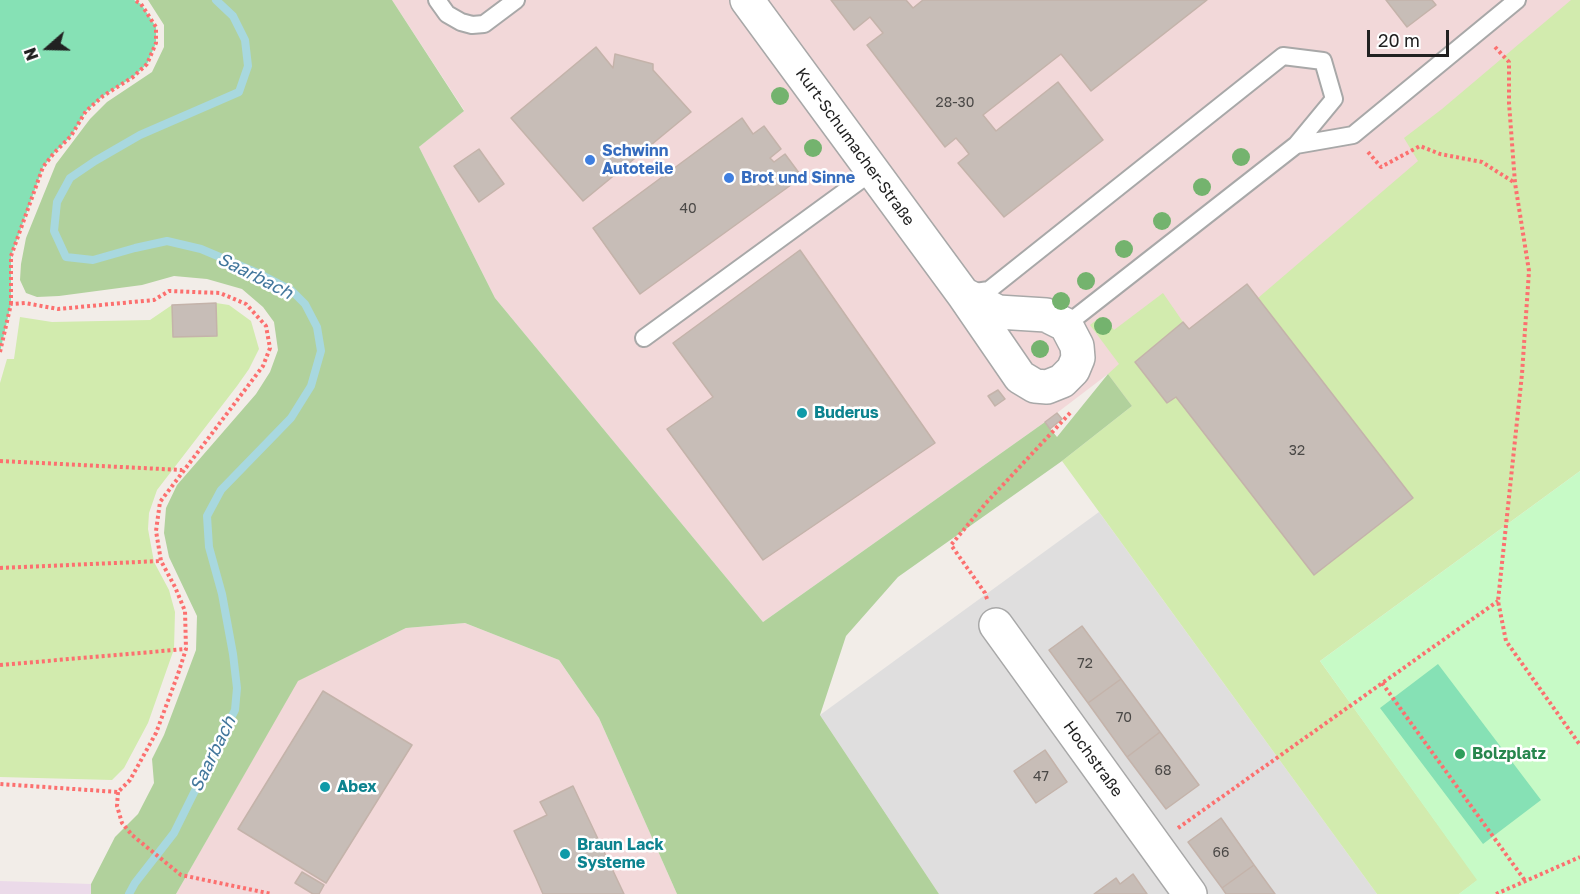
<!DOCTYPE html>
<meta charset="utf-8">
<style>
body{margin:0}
#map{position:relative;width:1580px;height:894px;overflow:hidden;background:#f2ede8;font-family:"Golos Text",sans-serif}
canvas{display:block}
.north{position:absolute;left:18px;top:18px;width:60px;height:60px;-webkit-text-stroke:4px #fff;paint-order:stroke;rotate:250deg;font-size:16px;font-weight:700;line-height:24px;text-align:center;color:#212121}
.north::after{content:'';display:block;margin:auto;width:21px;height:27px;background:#212121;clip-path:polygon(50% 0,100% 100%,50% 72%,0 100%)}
.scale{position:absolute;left:1367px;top:30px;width:82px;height:27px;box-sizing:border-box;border:3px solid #212121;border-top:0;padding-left:8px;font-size:18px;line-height:21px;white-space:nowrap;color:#212121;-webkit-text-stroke:4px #fff;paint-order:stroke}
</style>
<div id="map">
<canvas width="1580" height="894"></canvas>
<div class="north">N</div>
<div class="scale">20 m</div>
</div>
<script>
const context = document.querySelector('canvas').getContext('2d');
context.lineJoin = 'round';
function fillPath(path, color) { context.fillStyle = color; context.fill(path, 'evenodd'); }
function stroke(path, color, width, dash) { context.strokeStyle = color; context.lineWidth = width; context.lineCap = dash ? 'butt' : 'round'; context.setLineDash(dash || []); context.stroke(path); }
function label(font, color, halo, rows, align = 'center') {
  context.font = font + ' "Golos Text",sans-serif'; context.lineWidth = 5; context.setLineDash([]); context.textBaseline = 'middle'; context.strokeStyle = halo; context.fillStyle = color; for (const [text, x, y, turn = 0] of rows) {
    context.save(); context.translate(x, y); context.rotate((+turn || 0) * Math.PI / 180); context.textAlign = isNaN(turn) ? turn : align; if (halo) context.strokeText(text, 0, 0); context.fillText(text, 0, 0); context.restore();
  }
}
fillPath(new Path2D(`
 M1099,512L1377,894H939L820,715Z`), '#dfdede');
fillPath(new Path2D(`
 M392,0H1580V471L1320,661L1108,374L1045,422L763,622L495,298L419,147L464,110Z
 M465,623L559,660L599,718L677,894H176L297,681L406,628Z`), '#f2d8d9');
fillPath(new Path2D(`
 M0,881L91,884V894H0Z`), '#ebdae9');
fillPath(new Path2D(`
 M1571,0H1580V471L1320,661L1478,880L1459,894H1377L1062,461L1132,406L1108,374L1119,364L1090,325L1100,317L1107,321L1114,330L1163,293L1183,322L1135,362L1167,403L1176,397L1314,575L1413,498L1258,298L1418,161L1404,138L1442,109Z
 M216,303L229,305L251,321L259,349L249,369L237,386L157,490L149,513L148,529L154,562L169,590L175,612L174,649L148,723L124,768L112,780L0,777V383L7,359H14L20,317L52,322L150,320L172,305Z`), '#d2ebae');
fillPath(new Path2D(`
 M148,0H392L464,111L419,147L495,298L763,622L1045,422L1057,437L1108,374L1132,406L1062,461L898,577L846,636L820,715L939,894H677L599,718L559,660L465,623L406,628L298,681L176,894H91V884L115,837L138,814L154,783L152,759L164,735L196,650L197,616L169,557L164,533L166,508L177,485L256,394L270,372L278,350L274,322L263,307L242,289L207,279L174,276L142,285L59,296L37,297L26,293L20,280L21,264L26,238L56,164L90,119L107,102L152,72L164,47V25Z`), '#b1d19c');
fillPath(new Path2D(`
 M1580,471V894H1459L1477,880L1320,661Z`), '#c7fac6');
fillPath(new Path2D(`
 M0,0H134L141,4L156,27V43L147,64L133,77L103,96L86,111L71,136L54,153L43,167L11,256V304L0,352Z
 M1438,664L1541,800L1483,844L1380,708Z`), '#86e1b5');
stroke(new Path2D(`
 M129,894L135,883L174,833L235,710L237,688L233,654L222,594L209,547L207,516L221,490L291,418L311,386L321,351L317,327L305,304L291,290L260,274L201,249L167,241L135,248L93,260L66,257L54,231L57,202L70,178L95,161L140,135L239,92L248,66L245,40L233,16L216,0`), '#a8d8df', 8);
const building = new Path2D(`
 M831,0H906L913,8L923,0H1207L1091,91L1061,54L983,115L996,131L1058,82L1103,140L1004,217L958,163L969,154L963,146L956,138L945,147L867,45L883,33L870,17L854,30Z
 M1386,0H1432L1436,5L1407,27Z
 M596,47L613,68L615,54L653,64V70L691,112L583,201L511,118Z
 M742,118L753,134L764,126L781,149L770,158L774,162L785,154L802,177L640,294L593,228Z
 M479,149L504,184L479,202L454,166Z
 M800,250L935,443L763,560L667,429L713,397L673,343Z
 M1247,284L1413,498L1314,575L1176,397L1167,403L1135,362L1183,322L1189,329Z
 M216,303L217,336L173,337L172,305Z
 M998,390L1005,399L995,406L988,396Z
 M1057,413L1062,419L1050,429L1045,422Z
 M1082,626L1121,679L1088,703L1049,650Z
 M1121,679L1160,732L1127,757L1088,703Z
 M323,691L412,745L326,883L238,829Z
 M1160,732L1199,785L1166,809L1127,757Z
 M1045,750L1067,782L1036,803L1014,771Z
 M573,786L624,894H543L536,878L514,831L547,815L540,802Z
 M1221,818L1254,865L1222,888L1188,842Z
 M1254,865L1275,894H1226L1222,888Z
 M302,872L324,885L319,894H313L295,883Z
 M1133,874L1147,894H1094L1116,878L1120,884Z`);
fillPath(building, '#c7bdb7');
stroke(building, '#c4b3aa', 1.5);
const lane = new Path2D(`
 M437,0L447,14L461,22L472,25L484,24L516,0
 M1296,145L1353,135L1517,0
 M969,293L989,290L1283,56L1323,61L1334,99L1296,145L1066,325
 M644,338L873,171`);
const street = new Path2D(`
 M747,0L963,294L1020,377L1035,386L1047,387L1062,381L1073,370L1078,358L1077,346L1066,325L1046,315L998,312L963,294
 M996,625L1190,894`);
stroke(lane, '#a8a8a8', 20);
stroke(street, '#a8a8a8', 36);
stroke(new Path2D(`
 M1495,47L1509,62V103L1515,183L1529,271L1522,374L1498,601L1506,641L1580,745
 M1368,152L1381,167L1420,146L1440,154L1482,162L1515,183
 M11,304V256L43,167L54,153L71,136L86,111L103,96L133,77L147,64L156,43V27L141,4L134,0
 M0,352L11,304L25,303L58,309L154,300L169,291L220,293L246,304L266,326L270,348L263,366L160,502L156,531L161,561L175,587L185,611L186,649L178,674L156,733L130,780L118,792L0,784
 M0,461L182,470
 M0,568L161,561
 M987,599L985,593L951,545L986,503L1071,412
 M0,665L186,649
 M1382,683L1526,882
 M118,792L117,806L122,823L132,835L181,875L272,894
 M1178,828L1498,601
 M1496,894L1580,857`), '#fc706f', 4, [3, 3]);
stroke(lane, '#fff', 16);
stroke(street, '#fff', 33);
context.fillStyle = '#74b36e';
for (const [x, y] of [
 [780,96],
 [813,148],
 [1241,157],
 [1202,187],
 [1162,221],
 [1124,249],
 [1086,281],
 [1061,301],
 [1103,326],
 [1040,349]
]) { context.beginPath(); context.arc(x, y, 9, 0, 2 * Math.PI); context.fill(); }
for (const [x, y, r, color] of [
 [590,160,6,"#3f7fe0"],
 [729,178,6,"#3f7fe0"],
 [802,413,6,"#0f9aa8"],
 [1460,754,6,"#2e9e5b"],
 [325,787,6,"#0f9aa8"],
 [565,854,6,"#0f9aa8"]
]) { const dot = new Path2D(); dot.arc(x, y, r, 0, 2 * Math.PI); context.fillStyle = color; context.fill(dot); stroke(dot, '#fff', 2); }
label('14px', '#4a4846', null, [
 ["28-30",955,103],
 ["40",688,209],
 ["32",1297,451],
 ["72",1085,664],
 ["70",1124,718],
 ["68",1163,771],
 ["47",1041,777],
 ["66",1221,853]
]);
label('16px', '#212121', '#fff', [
 ["Kurt-Schumacher-Straße",855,147,54],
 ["Hochstraße",1093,759,54]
]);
label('bold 16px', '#366cbe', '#fff', [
 ["Schwinn",602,151],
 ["Autoteile",602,169],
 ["Brot und Sinne",741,178]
], 'left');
label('bold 16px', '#0d838f', '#fff', [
 ["Buderus",814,413],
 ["Abex",337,787],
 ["Braun Lack",577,845],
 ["Systeme",577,863]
], 'left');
label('bold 16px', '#27864d', '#fff', [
 ["Bolzplatz",1472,754]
], 'left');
label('italic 18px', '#42779c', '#fff', [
 ["Saarbach",255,276,27],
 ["Saarbach",213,754,-64]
]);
</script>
